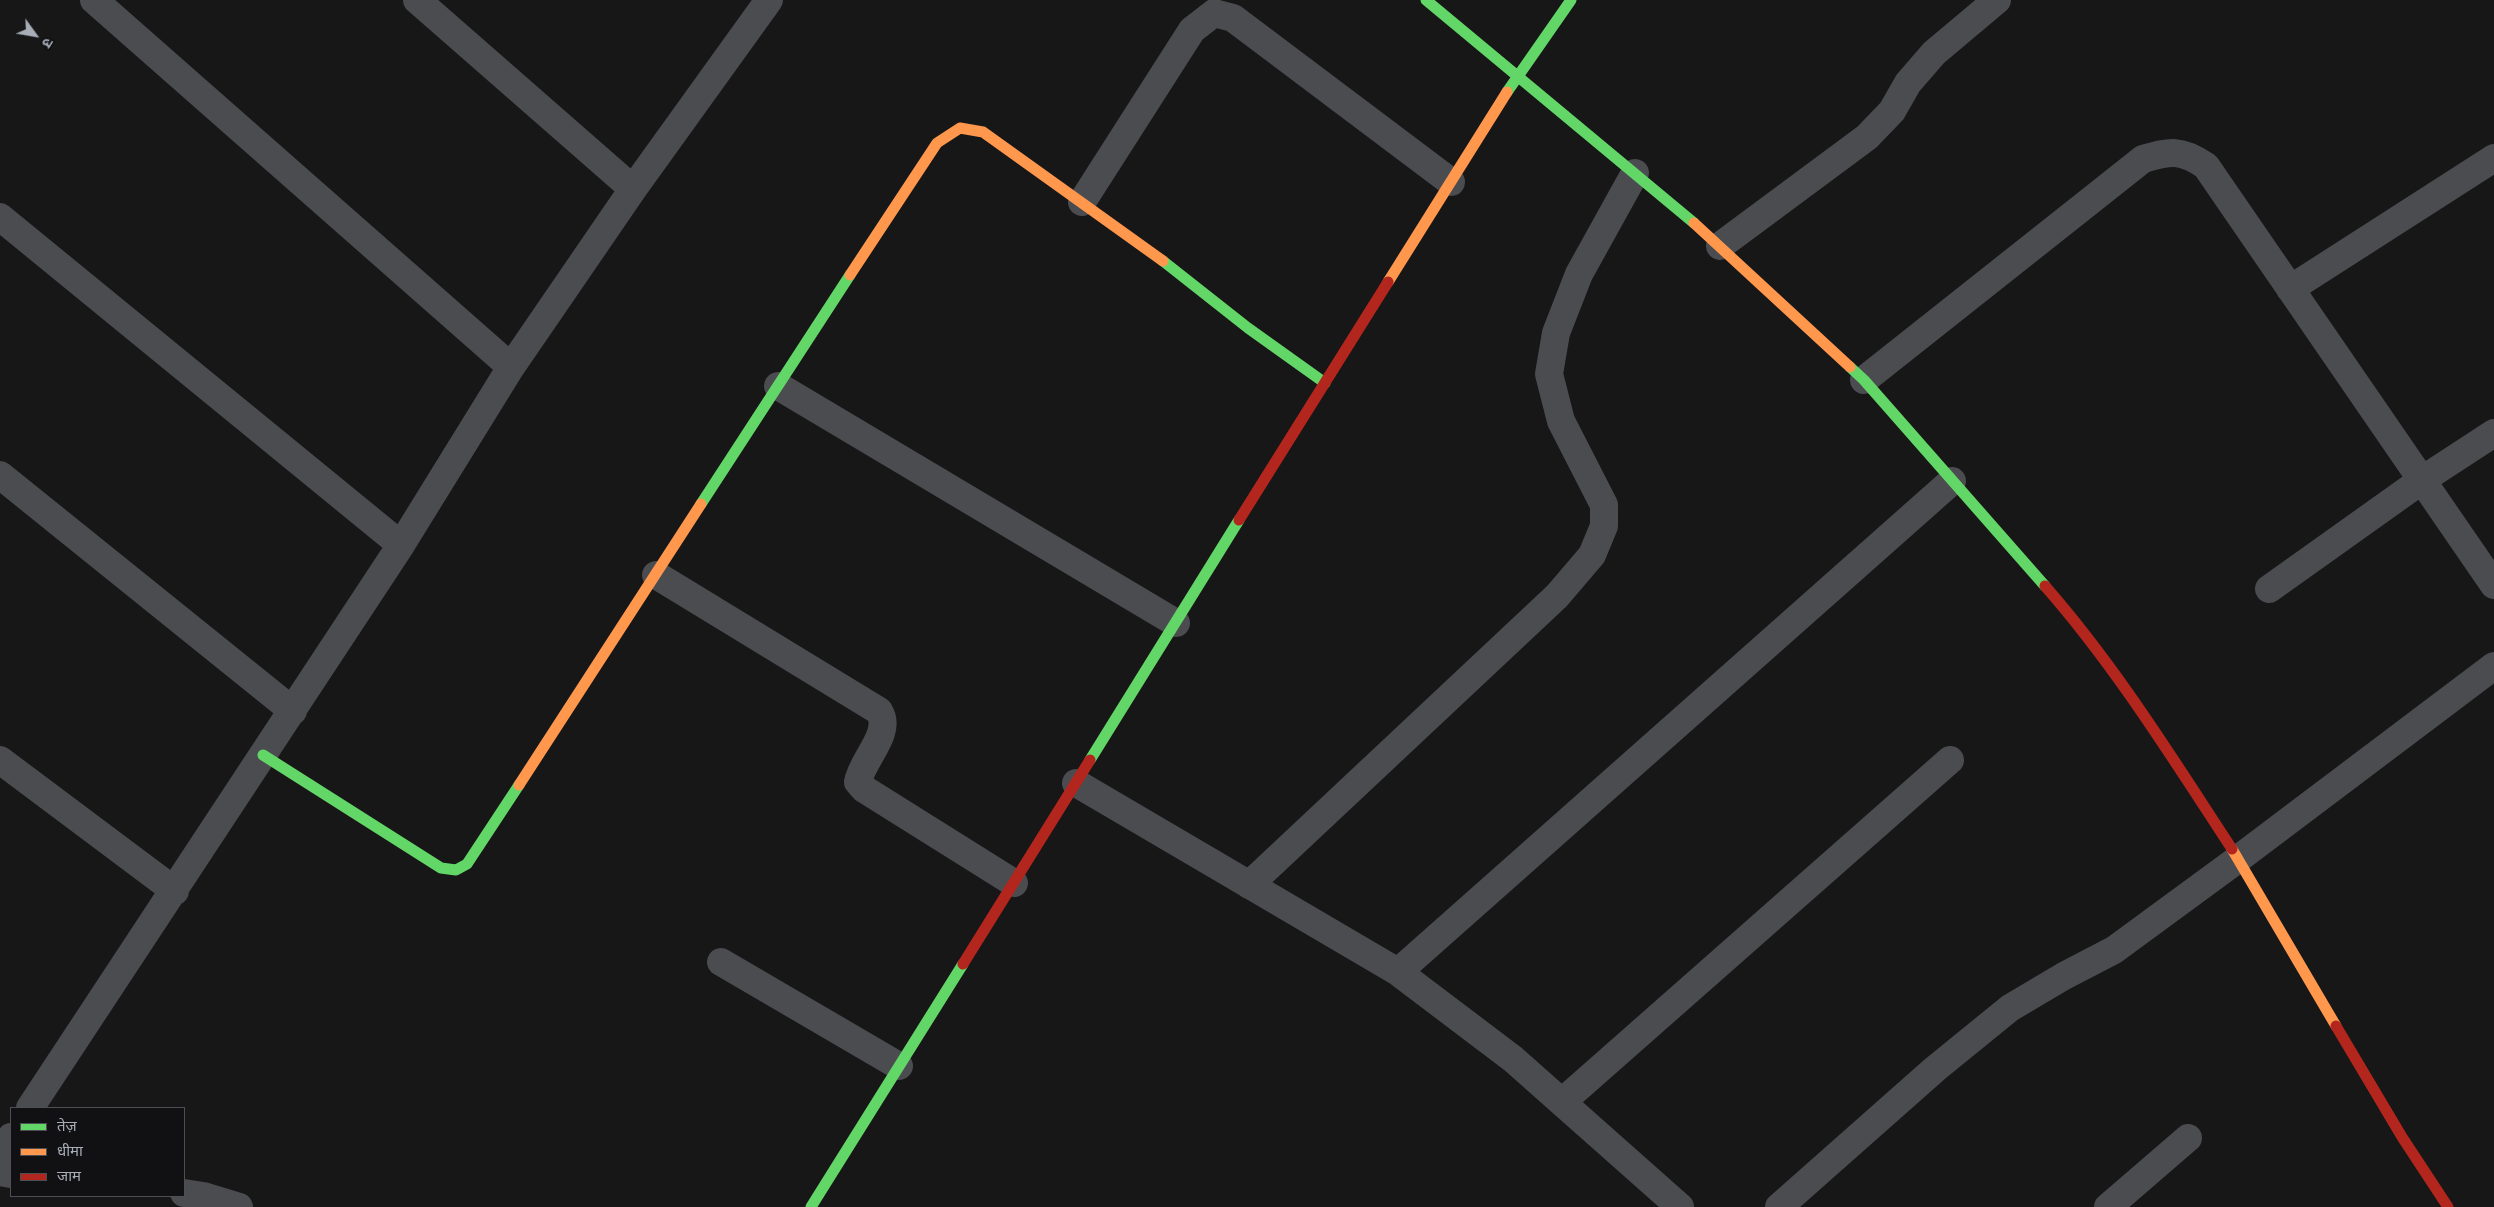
<!DOCTYPE html>
<meta charset="utf-8">
<style>
body{margin:0}
#map{position:relative;width:2494px;height:1207px;overflow:hidden;background:#171717;font-family:Mulish,"Noto Sans Devanagari",sans-serif}
canvas{display:block}
.legend{position:absolute;left:10px;top:1107px;width:175px;height:90px;box-sizing:border-box;background:#111113;border:1px solid #4d4f55;margin:0;padding:6px 9px;list-style:none;font-size:15px;color:#a8adb8}
.legend li{display:flex;align-items:center;gap:10px;height:25px}
.legend b{width:25px;border:1px solid #4d4f55}
.north{position:absolute;left:10px;top:10px;width:50px;height:50px;-webkit-text-stroke:4px #111113;paint-order:stroke;rotate:122deg;font-size:14px;font-weight:700;line-height:20px;text-align:center;color:#a8adb8}
.north::after{content:'';display:block;margin:auto;width:18px;height:22px;background:#a8adb8;clip-path:polygon(50% 0,100% 100%,50% 72%,0 100%)}
</style>
<div id="map">
<canvas width="2494" height="1207"></canvas>
<ul class="legend">
<li><b style="height:6px;background:#63d668"></b>तेज़</li>
<li><b style="height:6px;background:#ff974d"></b>धीमा</li>
<li><b style="height:6px;background:#b3261e"></b>जाम</li>
</ul>
<div class="north">उ</div>
</div>
<script>
const context = document.querySelector('canvas').getContext('2d');
context.lineJoin = 'round';
function stroke(path, color, width, dash) { context.strokeStyle = color; context.lineWidth = width; context.lineCap = dash ? 'butt' : 'round'; context.setLineDash(dash || []); context.stroke(path); }
stroke(new Path2D(`
 M94,0L511,367
 M417,0L633,189
 M1082,202L1192,30L1214,13L1233,18L1451,182
 M0,217L401,545
 M1720,246L1867,137L1892,111L1908,83L1934,53L1997,0
 M2290,289L2494,158
 M1864,380L2143,159C2171,151 2181,149 2206,166L2494,585
 M778,386L1176,623
 M0,475L293,711
 M656,575L879,711C893,733 862,759 858,782L864,789L1014,883
 M2269,589L2422,480L2494,433
 M0,760L175,891
 M1076,783L1398,972L1513,1059L1680,1207
 M1249,885L1557,596L1592,555L1604,526V505L1561,421L1549,374L1556,333L1579,274L1635,173
 M721,962L899,1066
 M1398,972L1952,481
 M1562,1102L1950,760
 M30,1108L401,545L511,367L633,189L769,0
 M0,1154L11,1137
 M0,1172L11,1174
 M184,1193L203,1196L239,1207
 M1779,1207L1935,1069L2010,1008L2064,976L2114,950L2238,859L2494,666
 M2108,1207L2188,1138`), '#4b4c50', 28);
stroke(new Path2D(`
 M1426,0L1694,223
 M1507,92L1571,0
 M1163,261L1248,328L1325,383
 M1850,367L1864,380L2045,586
 M701,504L850,275
 M263,755L441,868L456,870L467,864L519,785
 M1090,760L1239,520
 M811,1207L963,964`), '#63d668', 11);
stroke(new Path2D(`
 M1694,223L1850,367
 M850,275L937,143L960,128L983,132L1163,261
 M1388,282L1507,92
 M519,785L701,504
 M2232,849L2336,1026`), '#ff974d', 11);
stroke(new Path2D(`
 M1239,520L1388,282
 M2045,586C2116,667 2173,759 2232,849
 M963,964L1090,760
 M2336,1026L2402,1137L2448,1207`), '#b3261e', 11);
</script>
